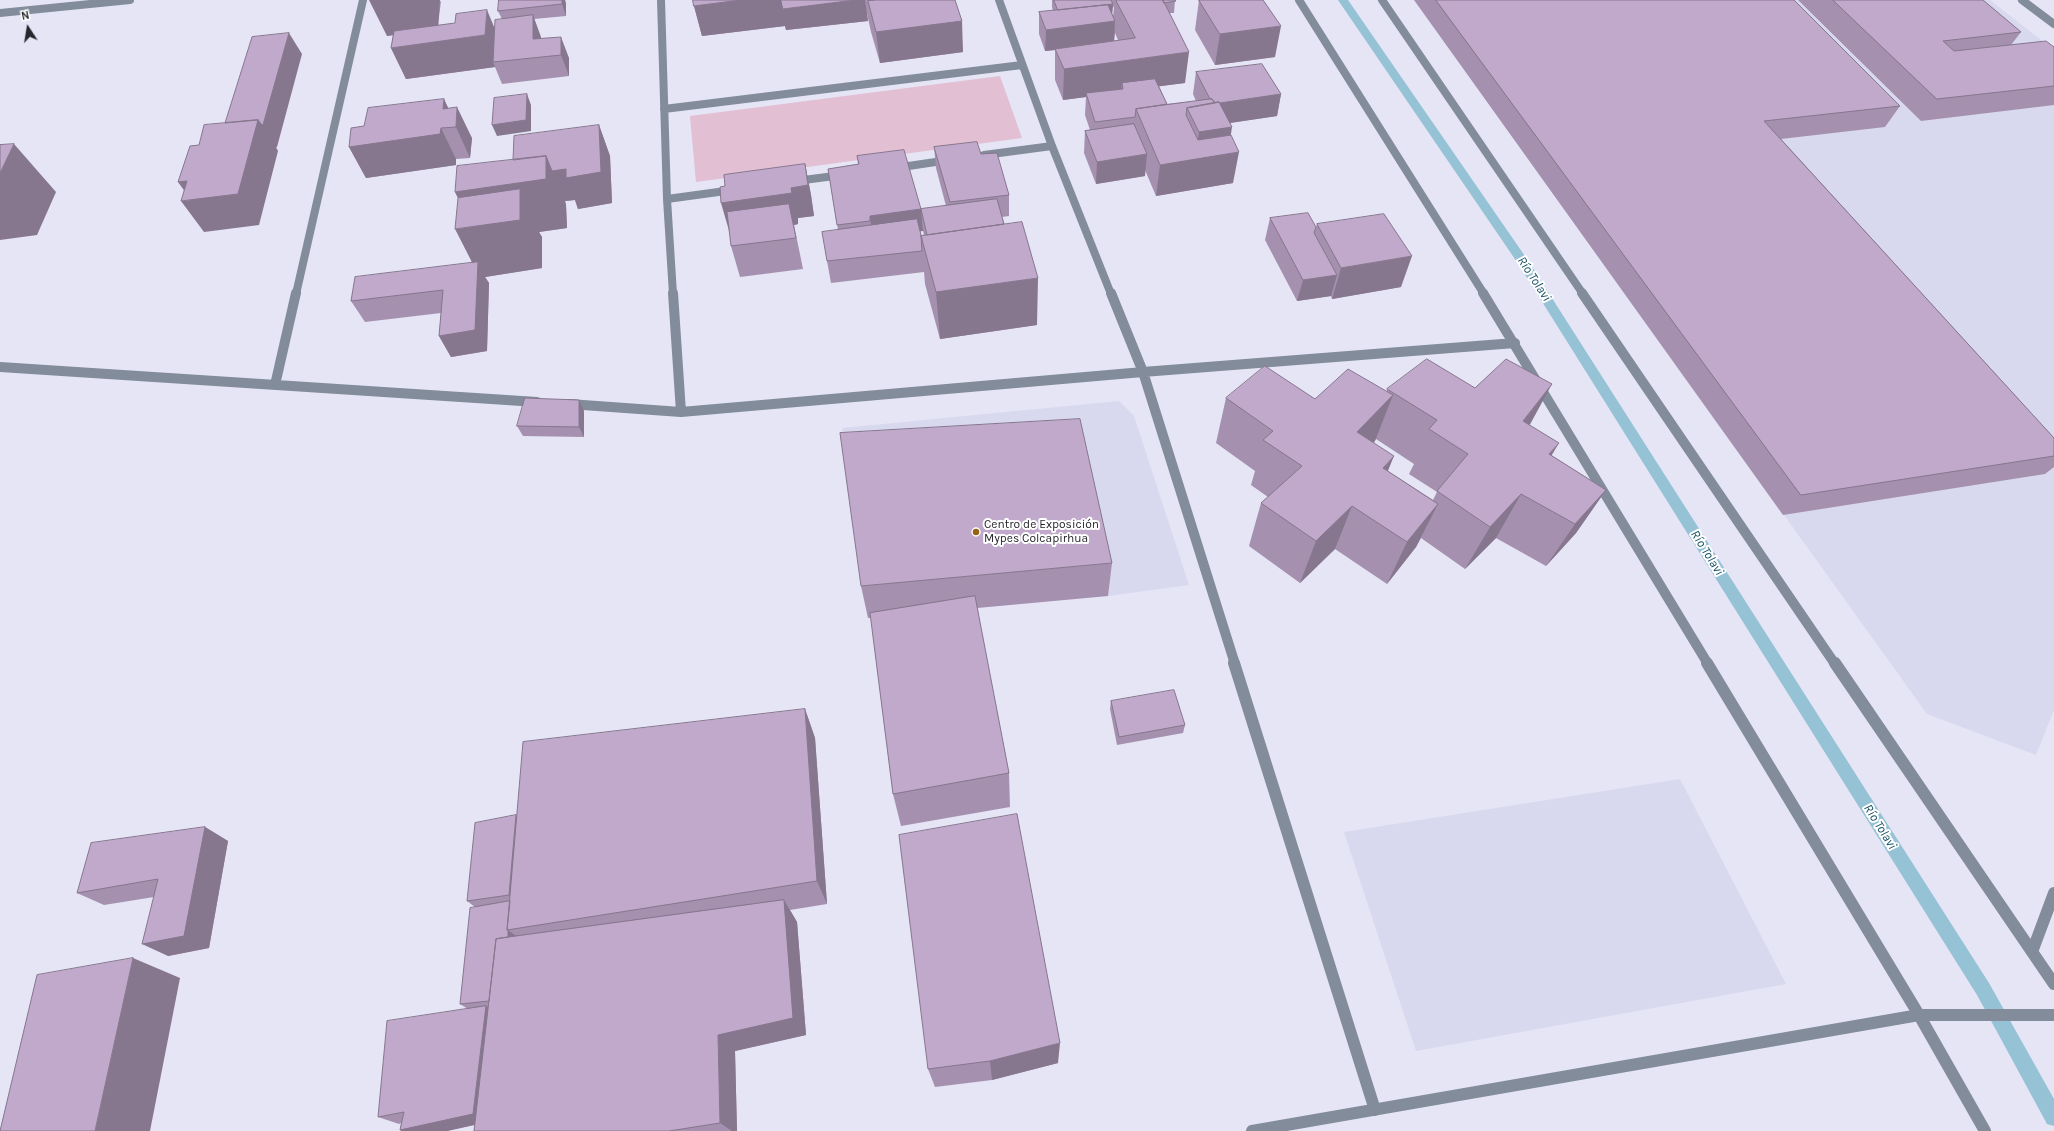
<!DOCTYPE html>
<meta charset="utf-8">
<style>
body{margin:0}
#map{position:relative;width:2054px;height:1131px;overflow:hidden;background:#e5e5f5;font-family:Karla,sans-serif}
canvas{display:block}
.north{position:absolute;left:8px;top:8px;width:40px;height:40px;-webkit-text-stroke:3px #fff;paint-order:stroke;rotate:348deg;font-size:11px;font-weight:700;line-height:16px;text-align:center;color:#26262c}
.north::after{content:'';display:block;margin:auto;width:14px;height:18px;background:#26262c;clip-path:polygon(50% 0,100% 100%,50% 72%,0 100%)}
</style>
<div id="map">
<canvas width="2054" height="1131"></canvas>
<div class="north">N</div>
</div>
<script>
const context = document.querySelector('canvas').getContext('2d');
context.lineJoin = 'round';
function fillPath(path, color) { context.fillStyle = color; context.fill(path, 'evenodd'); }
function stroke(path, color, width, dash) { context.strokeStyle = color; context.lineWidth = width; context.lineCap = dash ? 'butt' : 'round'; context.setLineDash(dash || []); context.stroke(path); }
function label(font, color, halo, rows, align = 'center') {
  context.font = font + ' Karla,sans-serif'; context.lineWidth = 4; context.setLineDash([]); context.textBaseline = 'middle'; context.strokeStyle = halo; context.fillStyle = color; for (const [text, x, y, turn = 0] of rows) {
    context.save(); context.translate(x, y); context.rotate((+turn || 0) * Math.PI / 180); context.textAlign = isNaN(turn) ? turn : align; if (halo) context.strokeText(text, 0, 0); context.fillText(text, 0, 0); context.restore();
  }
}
fillPath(new Path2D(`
 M1414,0H1990L2054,50V710L2036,755L1927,714Z
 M1119,401L1134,416L1189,585L1108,596L868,618L842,428Z
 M1680,779L1786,984L1416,1051L1344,832Z`), '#d8d9ef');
fillPath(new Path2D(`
 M1000,76L1022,138L696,182L690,116Z`), '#e2bfd2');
fillPath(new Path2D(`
 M1338,0H1348L1527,259L1989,983L2054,1099V1126L2047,1124L1977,995L1519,265Z`), '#96c2d5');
stroke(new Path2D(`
 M661,0L667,199L673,294
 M999,0L1052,146L1111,294
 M1299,0L1484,294
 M1382,0L1583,294
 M2022,0L2054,24
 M0,13L130,0
 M664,109L1022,65
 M984,155L1052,146
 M895,168L949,160
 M796,181L842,175
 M667,199L733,190
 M296,294L363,0`), '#828c9a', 8);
stroke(new Path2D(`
 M673,293L681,412
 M1111,293L1143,372L1235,664
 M1483,293L1708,664
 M1582,293L1835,664
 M0,367L537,402
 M275,385L296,293
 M569,404L681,412L1143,372L1515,343`), '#828c9a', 10);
stroke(new Path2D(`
 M1234,663L1375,1110
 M1707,663L1919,1015L1985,1131
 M1835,663L2054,984
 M2032,952L2054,893
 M1252,1131L1919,1015H2054`), '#828c9a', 12);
fillPath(new Path2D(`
 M499,0H565L566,4V16L534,19L541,38L569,58V76L502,84L495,67L406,79L391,48L393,35L387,36L441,1L438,25L494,28L502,19L498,11Z
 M693,0H955L963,52L880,63L871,32L866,9L868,21L786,30L785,26L702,36L694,6Z
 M1052,0H1175L1174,13H1169L1185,83L1159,86L1167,104L1196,101L1193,94L1196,72L1281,94L1277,116L1230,123L1233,183L1156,196L1145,170V176L1096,184L1084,153L1085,131L1090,130L1085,115L1086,97L1063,100L1055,80V50L1045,51L1039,34V12L1053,11L1052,7ZM1113,6L1114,8L1113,16L1112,14ZM1115,33L1118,40L1114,41Z
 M1199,0H1263L1275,57L1215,65L1195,30Z
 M1414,0H1794L1900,106L1885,127L1781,139L2054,438V467L2045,474L1783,515Z
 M1798,0H1983L2021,32L2011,45L2054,47V105L1921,121Z
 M444,99L448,108L472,138L470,158L456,159V165L366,178L349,147L364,126Z
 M599,125L610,156L612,203L578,209L575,200L565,201L566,205L567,228L539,232L542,237V268L485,277L489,283L487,351L451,357L439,336L441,313L365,322L351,301L472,263L458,198L455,192L513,160Z
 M934,147L981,154L1009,195V216L1002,217L1037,325L940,339L925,284L924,272L831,283L827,261L838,230L828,169L858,164L857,156L921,209L923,231H920L921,236L924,235L923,231L921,209L946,206L936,168Z
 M805,164L811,195L814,216L798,218V224L794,225L803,269L740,277L731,246L725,186Z
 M1270,218L1316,227L1317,224L1401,287L1332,299L1331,296L1297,301L1265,240Z
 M1387,389L1529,425L1551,455L1606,490L1576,533L1546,566L1496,538L1465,569L1421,538L1416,547L1387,584L1335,549L1300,583L1249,546L1261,503L1268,497L1251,485L1255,471L1216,443L1226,398L1315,399L1387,391ZM1376,439L1414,464L1409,474L1437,492L1433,500L1388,471L1374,442Z
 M584,411V437L523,436L517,426Z
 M1112,563L1108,596L977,608L1009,773L1010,807L901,826L893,794L871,618H868L861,586Z
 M1111,701L1185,725L1183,733L1117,745L1110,709Z
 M805,709L815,738L827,904L790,910L797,922L806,1035L735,1051L737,1131H474L475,1125L447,1131H402L400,1130L401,1123L399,1124L378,1117L468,1009L460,1004L475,907L467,901L517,816Z
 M1017,814L1058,1063L992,1080L935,1087L928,1069Z
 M205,827L228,841L209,948L168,956L154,897L104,905L77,893Z`), '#a591af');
fillPath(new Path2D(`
 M369,0H440L438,29L387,36Z
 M562,0H565L566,4V16L562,4Z
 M741,0H865L868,21L786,30L785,26L702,36L694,6Z
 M1113,4L1112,15L1058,10Z
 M487,10L500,41L493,62L495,67L406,79L391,48L485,35Z
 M533,15L541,37V57L533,39Z
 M962,21L963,52L880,63L876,32Z
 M1115,21L1114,43L1055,49V50L1045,51L1046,30Z
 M1281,26L1275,57L1215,65L1220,34Z
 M289,33L302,54L277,147H276L278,151L259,225L204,232L181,201L191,200L178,182L258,120Z
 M561,37L569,58V76L561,55Z
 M1189,52L1185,83L1123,91V89L1122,83L1121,92L1086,93V97L1063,100L1064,69Z
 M527,94L531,105V131L497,136L492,125Z
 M1281,94L1277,116L1216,125L1232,127L1228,154L1239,152L1233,183L1156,196L1160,165L1195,159L1199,132L1213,104Z
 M444,99L456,125L457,107L472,138L470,158L456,127L443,109Z
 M599,125L610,156L612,203L578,209L575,200L565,201L566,205L567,228L539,232L542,237V268L485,277L489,283L487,351L451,357L439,336L477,272L455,229L473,227L455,192L546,156Z
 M441,128L456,159V165L366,178L349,147Z
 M14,144L56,192L37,235L0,240V173Z
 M1147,154L1145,176L1096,184L1097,162Z
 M805,164L811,195L814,216L798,218V224L794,225L803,269L794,225L730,234L721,203L791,188Z
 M921,209L923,231L873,238V243L870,216Z
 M1412,256L1401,287L1332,299L1341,268Z
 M1337,275L1331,296L1297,301L1303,280Z
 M1038,278L1037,325L940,339L936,292Z
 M1552,384L1527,430L1523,421Z
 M1393,395L1375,441L1341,477L1357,432Z
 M579,400L584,411V437L579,427Z
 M1559,443L1532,488L1549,454Z
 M1394,456L1376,500L1383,468Z
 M1606,490L1576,533L1546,566L1575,524Z
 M1521,494L1496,538L1465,569L1490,527Z
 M1438,504L1416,547L1387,584L1407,542Z
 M1352,506L1335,549L1300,583L1316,541Z
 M805,709L815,738L827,904L817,881Z
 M516,815L530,830L524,907L509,895Z
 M205,827L228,841L209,948L168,956L142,944Z
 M784,900L797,922L806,1035L735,1051L737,1131H732L720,1123L718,1035Z
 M508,930L524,942L503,999Z
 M133,958L180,978L150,1131H95Z
 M486,1006L503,1016L491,1121L447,1131H402L400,1130Z
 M1060,1043L1058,1063L992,1080L990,1061Z`), '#86768e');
const building = new Path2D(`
 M499,0H562V4L498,11Z
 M693,0H741L694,6Z
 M781,0H856L783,9Z
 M877,0H955L962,21L876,32L868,1Z
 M1054,0H1111L1113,4L1058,10Z
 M1116,0H1163L1189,52L1064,69L1055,49L1135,38Z
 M1163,0H1175L1176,1L1164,3Z
 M1199,0H1263L1281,26L1220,34Z
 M1436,0H1794L1900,106L1764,121L2054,438V456L1801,495Z
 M1833,0H1983L2021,32L1943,41L1954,51L2046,41L2054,47V86L1937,99Z
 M1108,5L1115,21L1046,30L1039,12Z
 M487,10L485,35L391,48L394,31L455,23L456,14Z
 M533,15V39L561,37V55L493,62L495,20Z
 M289,33L263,125H262L258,120L225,123L252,37Z
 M1262,64L1281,94L1220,103L1219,102L1215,103L1212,99H1210L1196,72Z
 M1155,79L1167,104L1136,109L1135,117L1095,122L1086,93L1123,89L1122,83Z
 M527,94L526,120L492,125L494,98Z
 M444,99L443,109L457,107L456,127L441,128L440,134L349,147L351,128L364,126L368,108Z
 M1212,99L1215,103L1187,108L1186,115L1198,140L1231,135L1239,152L1160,165L1136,109Z
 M1219,102L1232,127L1199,132L1187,108Z
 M258,120L238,194L181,201L187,181L178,182L190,146L199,145L204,125Z
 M1134,124L1147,154L1097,162L1085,131Z
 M599,125L601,172L566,178V169L552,171L546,156L513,160L514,136Z
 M977,142L981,154L997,153L1009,195L950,202L934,147Z
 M14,144L0,173V145Z
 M904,150L921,209L870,216V221L837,225L828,169L859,164L857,156Z
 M546,156V179L455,192L457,166Z
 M805,164L808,185L791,188L792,193L721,203L720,187L725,186L724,175Z
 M520,189V220L455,229L458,198Z
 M997,199L1004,224L927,235L921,209Z
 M789,204L796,238L731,246L727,212Z
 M1308,213L1316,227L1314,233L1337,275L1303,280L1270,218Z
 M1384,214L1412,256L1341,268L1317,224Z
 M917,219L922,239L921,236L922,251L827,261L822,232Z
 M1022,222L1038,278L936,292L921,236Z
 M478,262L475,330L439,336L443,290L351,301L355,277Z
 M1427,359L1475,388L1506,359L1552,384L1523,421L1559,443L1549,454L1606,490L1575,524L1521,494L1490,527L1437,491L1468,454L1429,429L1437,420L1387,389Z
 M1265,366L1315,399L1348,369L1393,395L1357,432L1394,456L1383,468L1438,504L1407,542L1352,506L1316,541L1261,503L1302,466L1263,440L1273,431L1226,398Z
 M525,398L579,400V427L517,426Z
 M1080,419L1112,563L861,586L840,433Z
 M975,596L1009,773L893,794L870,613Z
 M1174,690L1185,725L1119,737L1111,701Z
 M805,709L817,881L507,930L523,742Z
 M1017,814L1060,1043L990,1061L928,1069L899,835Z
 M516,815L509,895L467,901L475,823Z
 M205,827L184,936L142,944L158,879L77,893L91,843Z
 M784,900L793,1018L718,1035L720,1123L669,1131H474L496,939Z
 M510,901L507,930H508V937L496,939L489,1001L460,1004L470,908Z
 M133,958L95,1131H0L37,975Z
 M486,1006L473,1114L400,1130L404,1112L378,1117L387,1021Z`);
fillPath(building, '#c0a9cb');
stroke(building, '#86768e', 1);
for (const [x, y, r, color] of [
 [976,532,4,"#946313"]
]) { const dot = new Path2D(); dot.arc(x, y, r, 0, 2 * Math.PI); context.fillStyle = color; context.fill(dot); stroke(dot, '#fff', 1.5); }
label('12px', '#26262c', '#fff', [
 ["Centro de Exposición",984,525],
 ["Mypes Colcapirhua",984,539]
], 'left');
label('italic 13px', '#195367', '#fff', [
 ["Río Tolavi",1534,279,57],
 ["Río Tolavi",1707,553,58],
 ["Río Tolavi",1880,827,58]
]);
</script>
